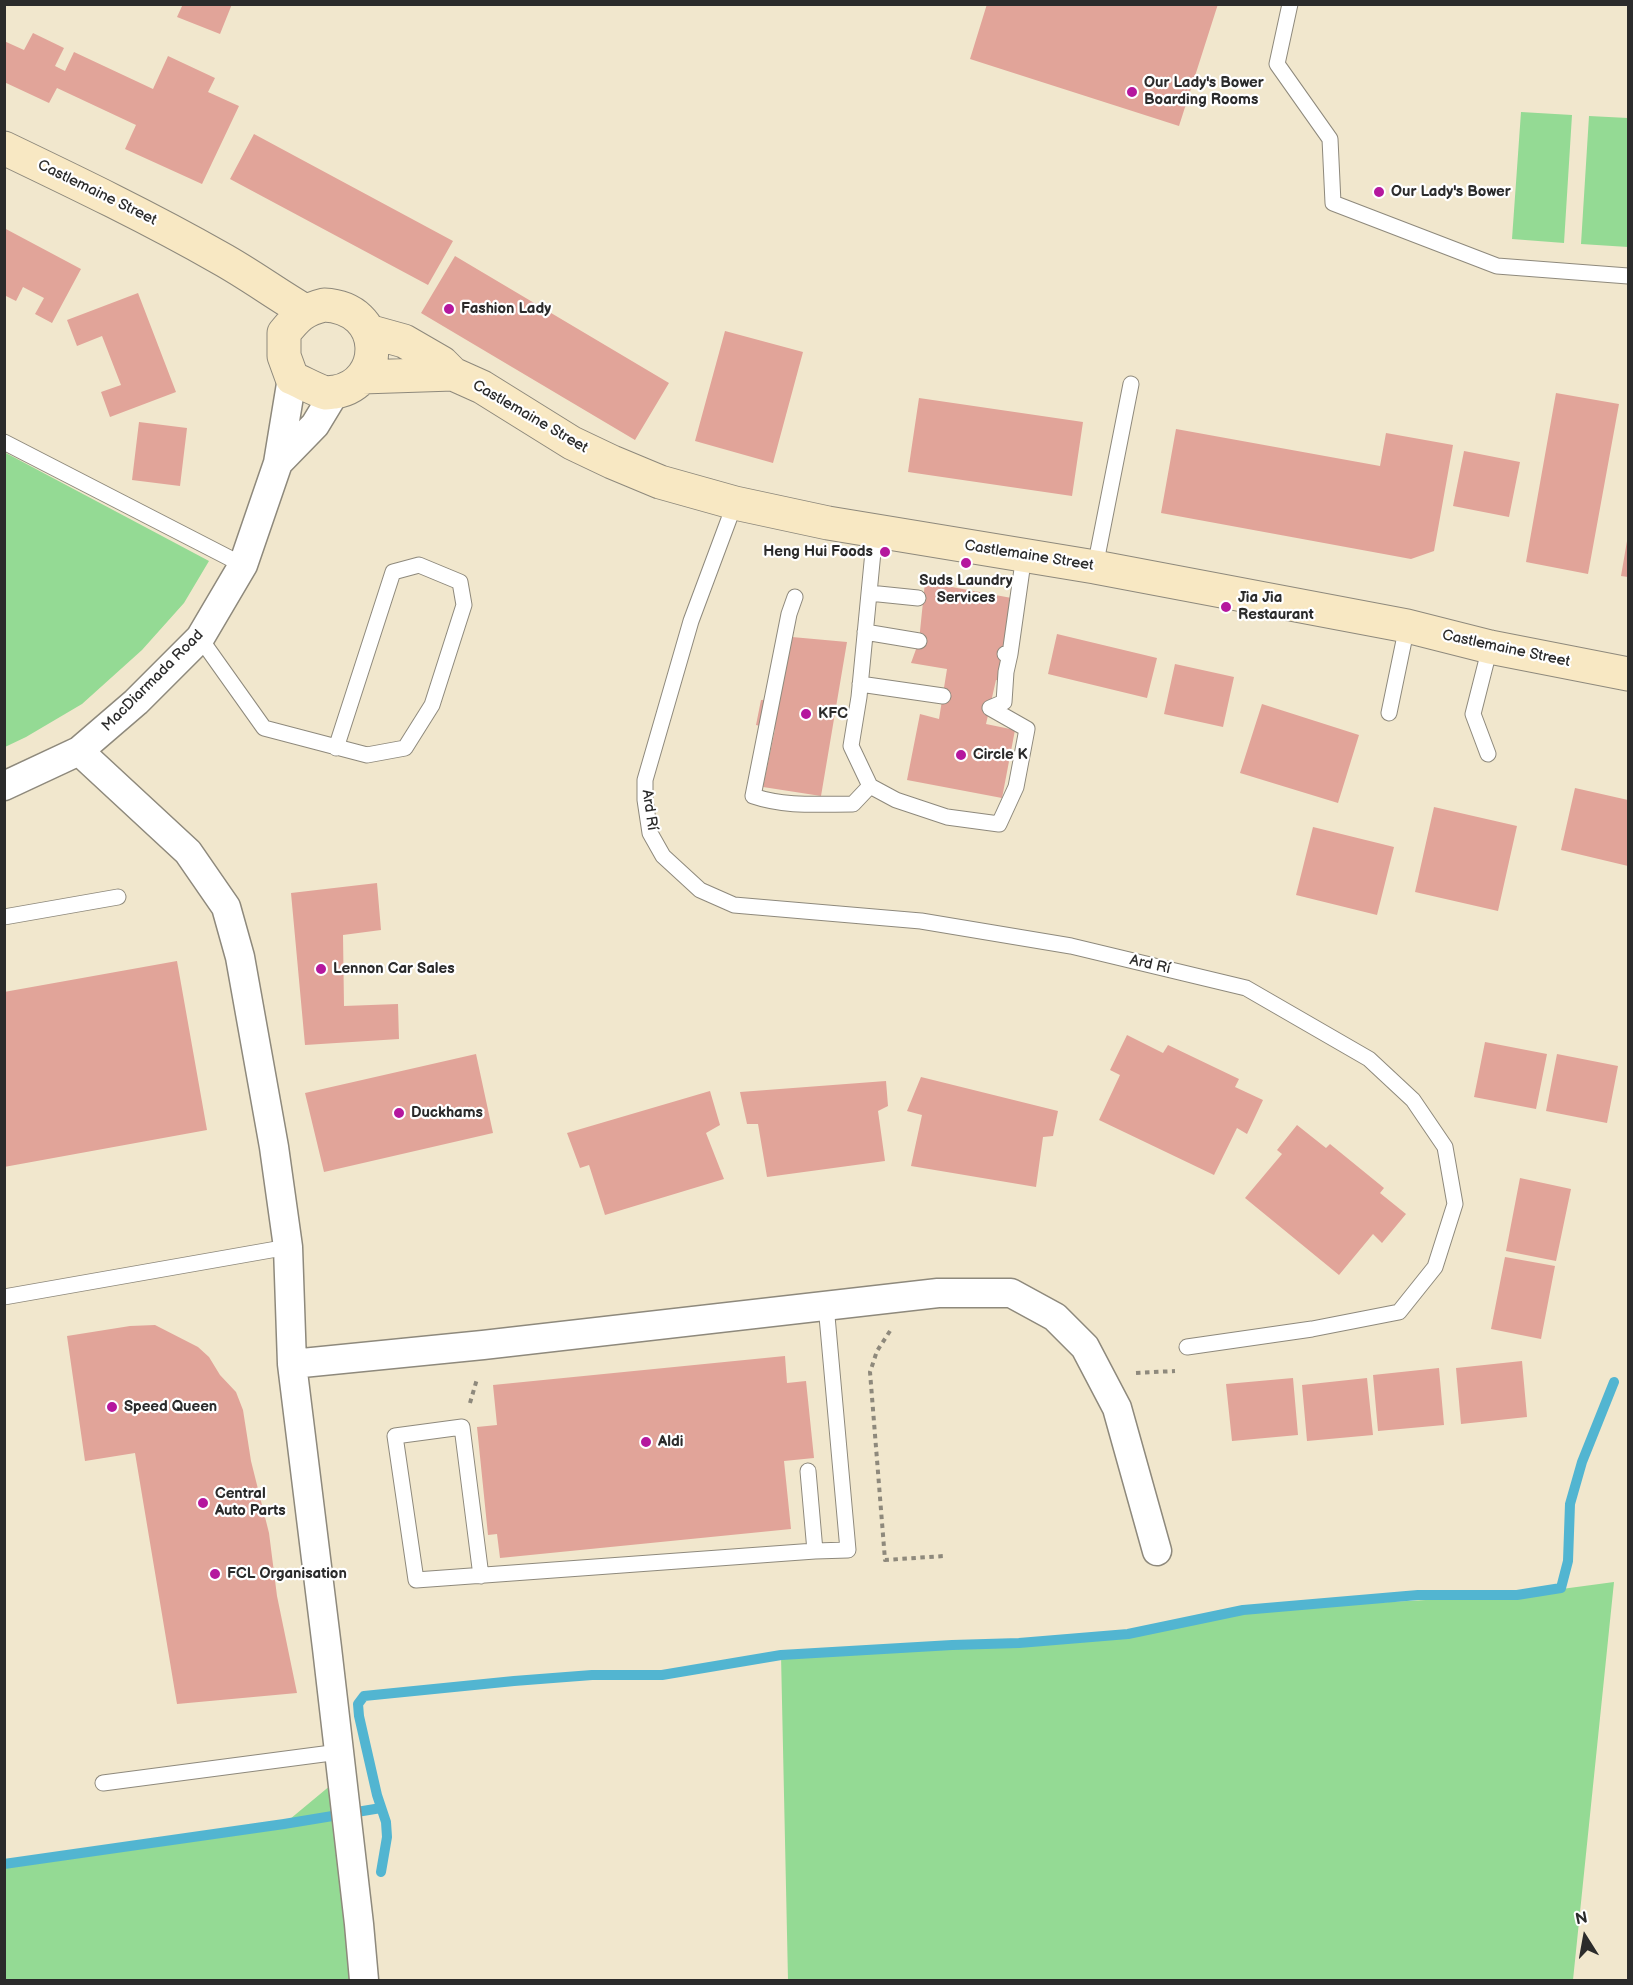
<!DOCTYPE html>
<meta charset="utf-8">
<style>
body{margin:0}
#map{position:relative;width:1633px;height:1985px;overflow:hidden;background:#f1e7cd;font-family:"Balsamiq Sans",sans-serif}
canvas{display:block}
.frame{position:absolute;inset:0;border:6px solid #2b2b2b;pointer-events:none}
.north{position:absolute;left:1555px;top:1907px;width:60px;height:60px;-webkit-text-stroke:4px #fff;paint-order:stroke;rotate:349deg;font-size:16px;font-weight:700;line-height:24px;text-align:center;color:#2b2b2b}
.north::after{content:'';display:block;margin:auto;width:21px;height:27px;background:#2b2b2b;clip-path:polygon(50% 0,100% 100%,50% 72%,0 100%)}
</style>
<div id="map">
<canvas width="1633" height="1985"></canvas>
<div class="frame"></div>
<div class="north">N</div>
</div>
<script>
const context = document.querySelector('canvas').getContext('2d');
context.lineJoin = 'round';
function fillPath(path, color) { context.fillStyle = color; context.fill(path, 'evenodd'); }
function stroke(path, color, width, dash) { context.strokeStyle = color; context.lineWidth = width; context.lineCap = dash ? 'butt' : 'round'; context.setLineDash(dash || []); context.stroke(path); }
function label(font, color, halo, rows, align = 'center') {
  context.font = font + ' "Balsamiq Sans",sans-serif'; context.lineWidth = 4.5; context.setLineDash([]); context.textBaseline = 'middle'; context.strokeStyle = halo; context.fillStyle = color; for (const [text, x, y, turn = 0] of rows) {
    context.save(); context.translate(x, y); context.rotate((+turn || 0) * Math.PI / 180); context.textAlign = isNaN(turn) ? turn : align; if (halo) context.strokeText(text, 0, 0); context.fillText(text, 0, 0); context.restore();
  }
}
fillPath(new Path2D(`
 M1521,112L1572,115L1564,243L1512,239Z
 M1589,116L1628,118V247L1581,244Z
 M4,452L209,561L184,603L142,650L82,704L26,737L5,747Z
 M1614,1582L1573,1980H788L781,1655L1128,1634L1243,1610L1517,1595Z
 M331,1785L351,1980H5L4,1864L284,1824Z`), '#94da94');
stroke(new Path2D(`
 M4,1864L284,1824L381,1808
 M381,1872L387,1837L386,1822L377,1795L359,1716L358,1704L364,1696L514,1681L592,1675H662L781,1655L952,1645L1019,1643L1128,1634L1243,1610L1418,1595H1517L1561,1588L1568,1561L1570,1504L1582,1462L1614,1382`), '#52b5d1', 10);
fillPath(new Path2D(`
 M183,4H232L220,34L177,17Z
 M987,4H1218L1179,126L970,59Z
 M33,33L64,48L55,66L65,71L74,52L153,89L168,56L215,78L208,92L239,106L202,184L125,149L136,125L57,88L49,103L4,82V41L24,50Z
 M254,134L453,241L428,285L230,179Z
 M4,228L81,269L52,323L35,314L44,298L23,287L16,301L4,295Z
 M455,256L669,383L635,440L421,313Z
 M138,293L176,392L110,417L101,392L121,385L102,336L77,346L67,320Z
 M725,331L803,352L773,463L695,441Z
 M1556,393L1619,404L1588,574L1526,562Z
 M919,398L1083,422L1072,496L908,472Z
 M139,422L187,428L180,486L132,480Z
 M1176,429L1380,466L1386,433L1453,445L1434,551L1411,559L1161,513Z
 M1464,451L1520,462L1509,517L1453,506Z
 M1627,541L1628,542V577L1621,576Z
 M925,582L1017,599L1002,681L996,680L986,724L1015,730L1002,798L907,780L920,714L939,719L947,669L911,663L919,641Z
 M1057,634L1157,658L1147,698L1048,674Z
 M792,637L847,642L821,796L763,787L775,729L756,725L761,700L779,699Z
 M1175,664L1234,677L1223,727L1164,714Z
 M1262,704L1359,735L1338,803L1240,773Z
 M1575,788L1628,800V866L1561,850Z
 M1434,807L1517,826L1498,911L1415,892Z
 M1313,827L1394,847L1377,915L1296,895Z
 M377,883L381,930L343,935L344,1006L398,1004L399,1039L305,1045L291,893Z
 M177,961L207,1130L4,1167V992Z
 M1127,1035L1163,1053L1168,1045L1239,1079L1235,1087L1263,1100L1247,1134L1237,1128L1214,1175L1099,1120L1120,1075L1110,1070Z
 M1485,1042L1547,1054L1536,1109L1474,1097Z
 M476,1054L493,1133L324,1172L305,1093Z
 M1557,1054L1618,1066L1607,1123L1546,1111Z
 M921,1077L1058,1111L1053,1136L1043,1137L1036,1187L911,1166L922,1115L907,1111Z
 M886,1081L888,1106L878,1111L885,1161L767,1177L758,1124H747L740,1092Z
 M710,1091L720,1125L706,1133L724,1179L605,1215L589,1165L580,1168L567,1133Z
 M1297,1125L1326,1148L1330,1144L1384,1188L1380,1193L1406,1214L1382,1243L1373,1234L1339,1275L1245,1198L1282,1154L1277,1150Z
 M1520,1178L1571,1189L1556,1261L1506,1251Z
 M1505,1257L1555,1266L1541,1339L1491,1329Z
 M155,1325L198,1347L209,1357L220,1375L236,1392L243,1410L251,1461L269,1533L277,1596L297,1693L177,1704L135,1453L85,1461L67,1336L130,1326Z
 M785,1356L787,1383L806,1381L814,1458L784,1461L791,1529L500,1558L497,1534L488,1535L477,1427L497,1425L493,1385Z
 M1522,1361L1527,1417L1461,1424L1456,1368Z
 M1439,1368L1444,1425L1378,1431L1373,1375Z
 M1293,1378L1298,1435L1232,1441L1226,1384Z
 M1367,1378L1373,1435L1307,1441L1302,1385Z`), '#e1a499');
const service = new Path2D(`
 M1290,4L1277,64L1330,139L1333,203L1497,266L1628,276
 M4,442L243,565
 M735,503L691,621L645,780V800L650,833L663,856L700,890L734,905L921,921L1071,946L1246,988L1369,1059L1413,1100L1445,1147L1455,1204L1435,1267L1399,1312L1312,1329L1187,1347
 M875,531L859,697L851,746L870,786L896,800L947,817L999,824L1016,787L1027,729L990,708L1004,702L1006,672L1010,654
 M1095,567L1131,384
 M869,593L918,598
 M795,597L789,614L753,796C785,807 819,804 853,804L870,786
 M865,632L919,641
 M200,638L264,728L367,755L405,748L432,705L464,605L460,582L419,565L393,572L336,748
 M1005,654H1010L1024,555
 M860,684L943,696
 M1389,713L1407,626
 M1488,754L1473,714L1490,647
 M4,917L118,897
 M4,1297L288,1247
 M808,1471L815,1551
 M481,1576L462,1427L395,1436L416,1580L815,1551L848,1550L826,1305
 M103,1783L339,1752`);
const minor = new Path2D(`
 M278,463L315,425L335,392
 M79,751L188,852L226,907L240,957L274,1147L288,1247L292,1364L327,1648L359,1924L364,1980
 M4,786L79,751L136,702L200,638L243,565L278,463L292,378
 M292,1364L483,1345L938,1293H1011L1055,1317L1085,1347L1117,1408L1157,1551`);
const secondary = new Path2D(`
 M4,148C77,183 150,218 220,258C249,274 276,294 305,311
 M324,305C387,308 385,384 335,392C332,392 329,393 326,393C315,390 302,382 292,378L284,356V333C297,317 303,310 324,305Z
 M368,331L404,341L442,363L453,374L482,387L572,443L612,462L660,482L735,503L828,523L1095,567L1407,626L1490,647L1628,674
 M362,377L453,374`);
stroke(service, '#8e897c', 17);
stroke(minor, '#8e897c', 31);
stroke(secondary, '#8e897c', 35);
stroke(new Path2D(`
 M890,1331L877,1351L870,1372L885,1560L944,1556
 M1136,1373L1175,1371
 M470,1403L477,1379`), '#8e897c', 4, [4.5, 4.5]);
stroke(service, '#fff', 15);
stroke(minor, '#fff', 28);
stroke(secondary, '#f8e8c3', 33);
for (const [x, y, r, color] of [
 [1132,92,6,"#b5179e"],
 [1379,192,6,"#b5179e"],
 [449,309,6,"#b5179e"],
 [885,552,6,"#b5179e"],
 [966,563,6,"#b5179e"],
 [1226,607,6,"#b5179e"],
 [806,714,6,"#b5179e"],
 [961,755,6,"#b5179e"],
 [321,969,6,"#b5179e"],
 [399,1113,6,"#b5179e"],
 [112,1407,6,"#b5179e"],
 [646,1442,6,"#b5179e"],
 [203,1503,6,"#b5179e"],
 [215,1574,6,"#b5179e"]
]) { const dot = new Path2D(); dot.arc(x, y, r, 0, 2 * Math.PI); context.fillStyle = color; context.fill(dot); stroke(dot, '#fff', 2); }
label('bold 15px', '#2b2b2b', '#fff', [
 ["Our Lady's Bower",1144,83],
 ["Boarding Rooms",1144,100],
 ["Our Lady's Bower",1391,192],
 ["Fashion Lady",461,309],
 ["Heng Hui Foods",873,552,"right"],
 ["Suds Laundry",966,581,"center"],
 ["Services",966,598,"center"],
 ["Jia Jia",1238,598],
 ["Restaurant",1238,615],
 ["KFC",818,714],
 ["Circle K",973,755],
 ["Lennon Car Sales",333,969],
 ["Duckhams",411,1113],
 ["Speed Queen",124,1407],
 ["Aldi",658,1442],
 ["Central",215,1494],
 ["Auto Parts",215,1511],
 ["FCL Organisation",227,1574]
], 'left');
label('15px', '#2b2b2b', '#fff', [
 ["Castlemaine Street",97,193,26],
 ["Castlemaine Street",530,417,30],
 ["Castlemaine Street",1029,556,9],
 ["Castlemaine Street",1506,649,12],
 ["MacDiarmada Road",153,681,-45],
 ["Ard Rí",649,810,82],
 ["Ard Rí",1150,965,13]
]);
</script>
